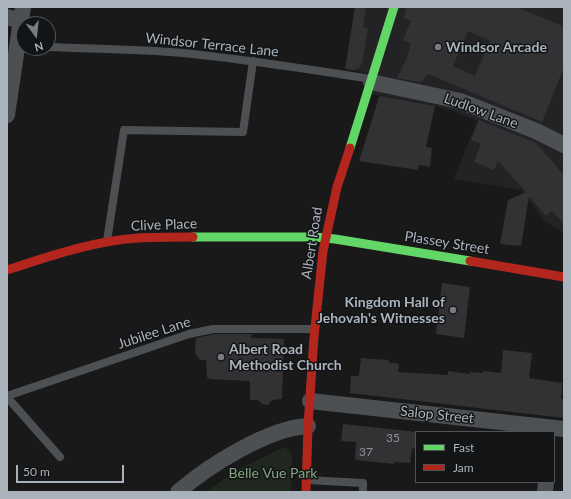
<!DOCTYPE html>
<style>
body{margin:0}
#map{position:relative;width:571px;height:499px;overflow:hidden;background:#19191a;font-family:Lato,sans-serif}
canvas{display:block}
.frame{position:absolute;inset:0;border:8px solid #aab2bb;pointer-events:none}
.legend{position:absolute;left:415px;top:431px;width:140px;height:52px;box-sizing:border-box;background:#131416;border:1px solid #4f5358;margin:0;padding:5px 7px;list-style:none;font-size:12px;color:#aab2bb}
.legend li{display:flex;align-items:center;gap:8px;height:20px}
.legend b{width:20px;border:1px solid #4f5358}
.north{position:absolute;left:16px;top:16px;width:40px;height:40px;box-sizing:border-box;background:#131416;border:1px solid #4f5358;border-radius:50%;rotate:165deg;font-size:11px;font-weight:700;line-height:16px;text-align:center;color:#aab2bb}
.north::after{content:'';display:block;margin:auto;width:14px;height:18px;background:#777c83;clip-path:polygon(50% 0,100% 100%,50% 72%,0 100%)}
.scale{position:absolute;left:16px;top:465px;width:108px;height:18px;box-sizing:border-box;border:2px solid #aab2bb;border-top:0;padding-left:5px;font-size:12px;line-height:14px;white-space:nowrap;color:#aab2bb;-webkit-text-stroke:3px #131416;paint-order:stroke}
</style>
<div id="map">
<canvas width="571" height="499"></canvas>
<div class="frame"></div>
<ul class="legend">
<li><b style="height:5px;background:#63d668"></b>Fast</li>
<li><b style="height:5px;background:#b3261e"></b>Jam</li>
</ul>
<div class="north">N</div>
<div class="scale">50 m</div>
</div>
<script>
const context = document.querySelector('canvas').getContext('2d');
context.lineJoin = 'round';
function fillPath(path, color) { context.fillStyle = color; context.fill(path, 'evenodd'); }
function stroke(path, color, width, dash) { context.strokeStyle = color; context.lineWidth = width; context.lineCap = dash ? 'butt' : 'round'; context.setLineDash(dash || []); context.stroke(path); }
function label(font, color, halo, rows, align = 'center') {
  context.font = font + ' Lato,sans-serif'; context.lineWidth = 3; context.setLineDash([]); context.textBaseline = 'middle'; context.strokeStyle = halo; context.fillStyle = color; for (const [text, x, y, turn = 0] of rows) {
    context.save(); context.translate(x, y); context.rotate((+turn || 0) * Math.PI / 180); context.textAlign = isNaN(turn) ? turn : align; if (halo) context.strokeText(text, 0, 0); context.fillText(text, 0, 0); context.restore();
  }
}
fillPath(new Path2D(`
 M355,7H564V233L545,221L521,190L454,179L477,121L451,110L435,106L384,96L367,94L373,74L345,69Z`), '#232326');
fillPath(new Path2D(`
 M284,447L291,452L292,455L291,492H206L237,470Z`), '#1f271f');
fillPath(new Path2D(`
 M355,7H366L363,27L368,28L362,63L359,68L354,70L345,69Z
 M406,7H516L563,26L562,29L564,30V67L542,122L428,74L422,81L419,82L397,78L404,63H405L411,44L403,40L411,21L404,18ZM468,31L490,41L475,76L453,66Z
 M381,96L435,106L426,147L432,148L430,167L419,165L418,170L359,161L379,97Z
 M479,120L536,143L564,175V224L552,211L546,216L529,196L521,246L500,244L508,200L526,192L498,161L494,170L474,162L481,144L471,140Z
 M442,283L470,287L464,338L436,334Z
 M214,334H252L251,338L284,339L282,399L272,400L268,405L262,404L258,400H250V381L210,379L207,377L206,360H200L195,353L196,338Z
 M503,350L532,353L529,378L562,383L561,399H564V418L350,393L351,376H359L361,358L389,360L388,362L399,364L398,372L448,375V371L470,374V372L483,373V371L501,373Z
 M343,424L416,432V449L412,448L410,463L394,462V464L355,460L356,442L341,441Z`), '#323234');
stroke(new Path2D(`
 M48,47C93,49 137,49 182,53C245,59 308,69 371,79
 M107,241L124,130L243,132L253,61
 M7,396L189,334L213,329H314
 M7,397L60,457
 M307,480L363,483V492`), '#4d5053', 8);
stroke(new Path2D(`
 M7,17L21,21
 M371,82L460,101L536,131L564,145
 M7,115L23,7
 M310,401L564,429
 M178,492C208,466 268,428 308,426
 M545,492L546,482`), '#4d5053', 16);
stroke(new Path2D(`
 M350,148L394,7
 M193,237H315L335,239L470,261`), '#63d668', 9);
stroke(new Path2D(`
 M470,261L564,277
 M7,270C50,256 93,241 138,238C156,237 175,237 193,237
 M306,492L308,426L314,337L323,251L337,187L350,148`), '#b3261e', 9);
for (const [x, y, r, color] of [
 [438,47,4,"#777c83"],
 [453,310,4,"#777c83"],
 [221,357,4,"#777c83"]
]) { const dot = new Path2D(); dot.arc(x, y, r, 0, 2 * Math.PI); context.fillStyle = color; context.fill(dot); stroke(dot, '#131416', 1.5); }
label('12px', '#8c9299', null, [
 ["35",393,438],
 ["37",366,452]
]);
label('14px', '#aab2bb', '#131416', [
 ["Windsor Terrace Lane",212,45,6],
 ["Ludlow Lane",481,111,20],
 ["Clive Place",164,225,-2],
 ["Albert Road",312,243,-81],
 ["Plassey Street",447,243,9],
 ["Jubilee Lane",154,333,-18],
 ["Salop Street",437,415,6]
]);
label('bold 14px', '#aab2bb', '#131416', [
 ["Windsor Arcade",446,47],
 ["Kingdom Hall of",445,302,"right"],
 ["Jehovah's Witnesses",445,318,"right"],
 ["Albert Road",229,349],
 ["Methodist Church",229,365]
], 'left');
label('14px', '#84a681', '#131416', [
 ["Belle Vue Park",273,473]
]);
</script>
